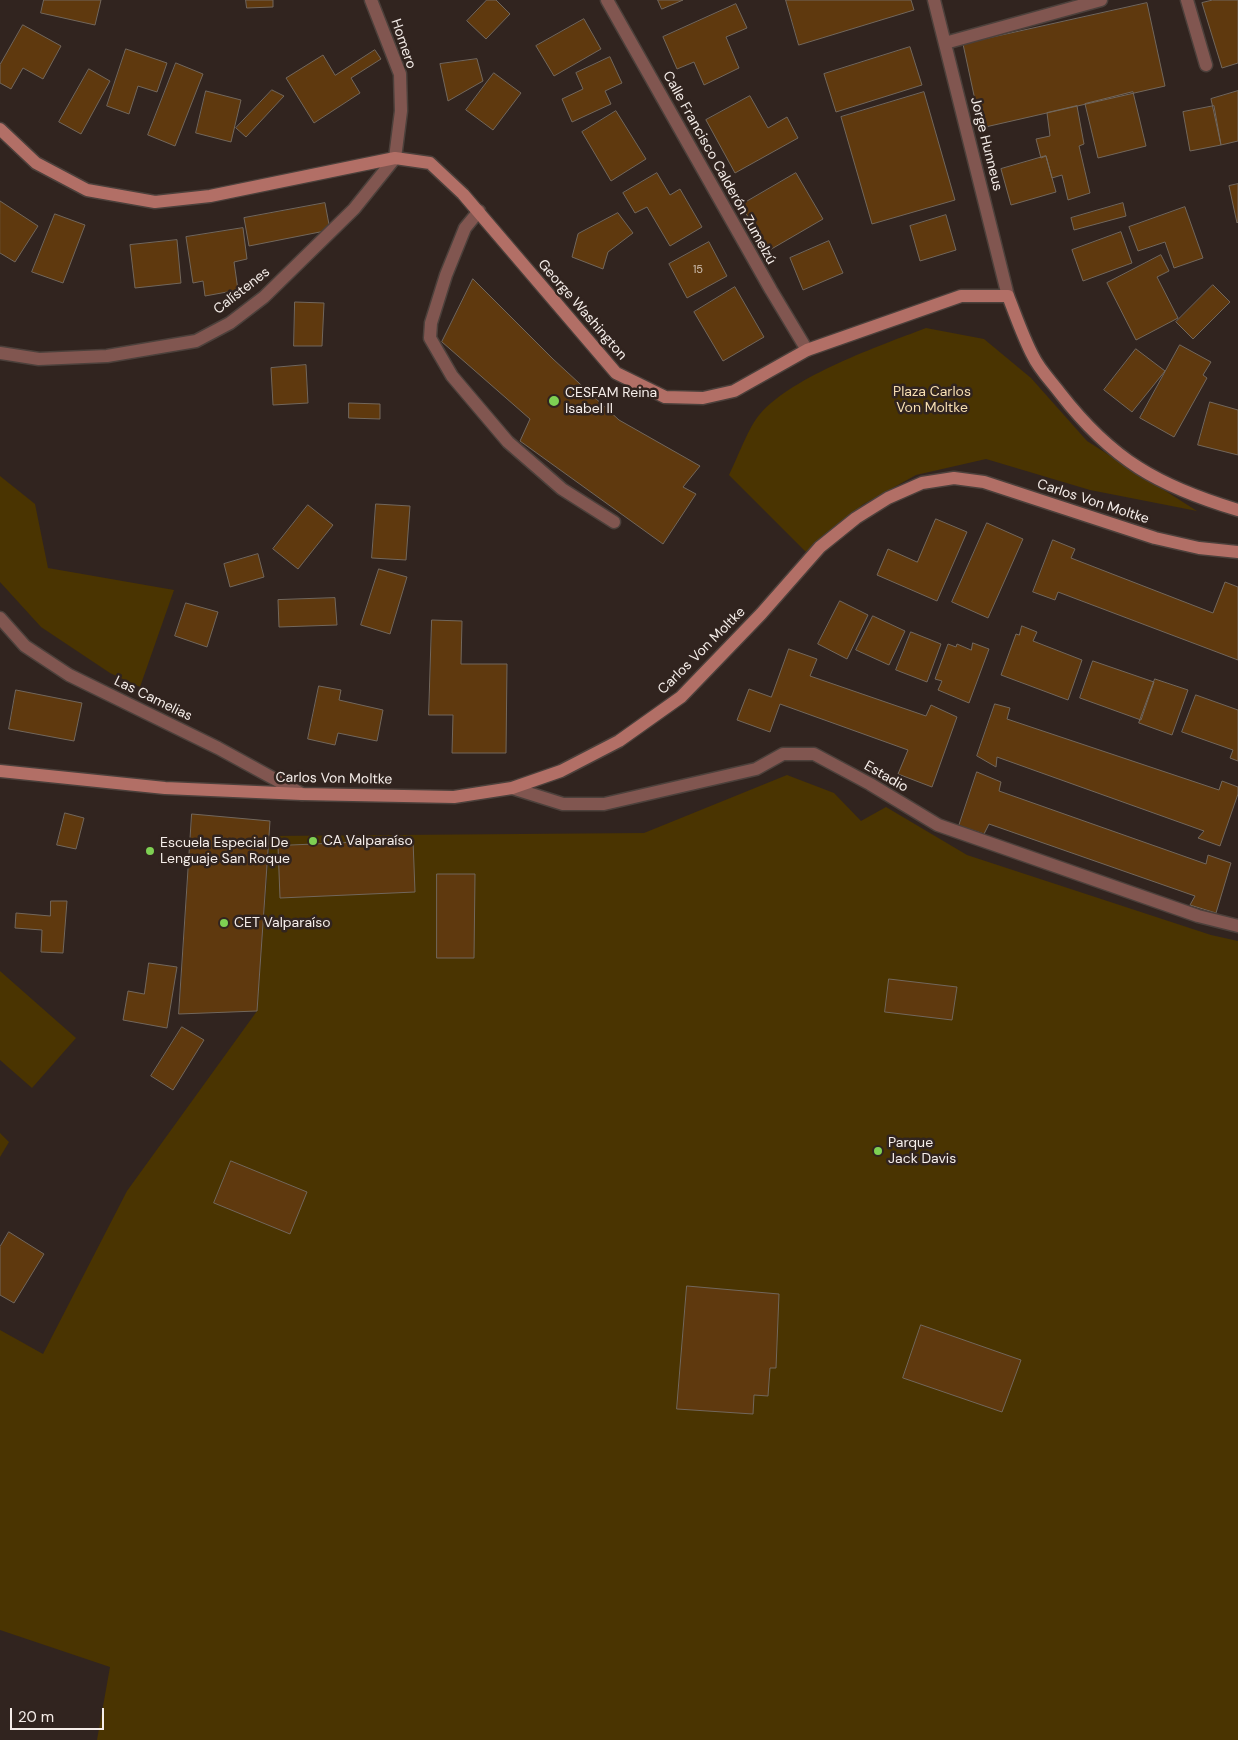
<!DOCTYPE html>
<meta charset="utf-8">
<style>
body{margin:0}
#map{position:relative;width:1238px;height:1740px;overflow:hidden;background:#31241f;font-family:"DM Sans",sans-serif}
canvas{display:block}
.scale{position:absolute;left:10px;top:1708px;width:94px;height:22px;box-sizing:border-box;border:2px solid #f5ede9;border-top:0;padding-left:6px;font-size:15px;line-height:18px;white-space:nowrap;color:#f5ede9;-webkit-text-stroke:4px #31241f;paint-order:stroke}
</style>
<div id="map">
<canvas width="1238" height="1740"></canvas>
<div class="scale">20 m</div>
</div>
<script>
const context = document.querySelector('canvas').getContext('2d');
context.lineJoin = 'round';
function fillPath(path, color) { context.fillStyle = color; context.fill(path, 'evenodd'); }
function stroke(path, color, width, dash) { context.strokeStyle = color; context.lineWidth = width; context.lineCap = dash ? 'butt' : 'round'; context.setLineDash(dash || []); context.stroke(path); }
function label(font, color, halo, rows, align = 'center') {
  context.font = font + ' "DM Sans",sans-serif'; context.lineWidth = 5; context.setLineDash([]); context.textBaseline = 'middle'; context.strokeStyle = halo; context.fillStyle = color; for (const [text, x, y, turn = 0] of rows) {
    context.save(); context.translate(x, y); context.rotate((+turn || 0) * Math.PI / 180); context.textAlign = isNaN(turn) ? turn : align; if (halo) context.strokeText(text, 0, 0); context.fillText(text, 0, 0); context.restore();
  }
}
fillPath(new Path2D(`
 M926,328L984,339L1031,378L1087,441L1197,511L1090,490L986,459L916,475L862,505L811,557L729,475C737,459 749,426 760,414C793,376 879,346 926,328Z
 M0,476L35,504L48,568L174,590L140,687L110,673L41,627L0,582Z
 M787,775L834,793L861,821L886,807L967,855L1211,935L1238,941V1740H97L110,1667L0,1630V1330L43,1354L127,1191L257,1011L270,836L644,833Z
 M0,971L76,1038L32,1088L0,1060Z
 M0,1133L9,1142L0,1157Z`), '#4a3401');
const building = new Path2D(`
 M44,0H101L95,25L41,13Z
 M246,0H273V7L247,8Z
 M487,0H496L510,14L486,39L467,21Z
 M658,0H683L662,9Z
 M786,0H911L914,10L799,45Z
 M1213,0H1238V63L1222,68L1202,3Z
 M1147,3L1165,86L981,128L963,44Z
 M736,4L747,28L726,37L739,68L704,85L694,62L677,69L663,37Z
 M584,19L601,49L554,76L536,46Z
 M23,25L61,46L43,79L23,68L11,89L0,83V65Z
 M910,47L922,85L836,112L824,74Z
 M126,49L167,63L157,92L138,86L129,114L107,106Z
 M375,50L381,59L351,78L360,93L314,123L286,78L323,55L335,75Z
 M610,57L622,83L605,91L611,104L572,122L562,99L583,89L576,73Z
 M477,59L483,81L448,101L440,64Z
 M176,63L203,74L175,146L148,135Z
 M89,69L110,81L81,134L59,122Z
 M494,73L521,93L493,130L466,110Z
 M272,90L284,96L246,137L236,128Z
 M206,91L241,100L231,142L196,133Z
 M1238,91V141L1221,145L1211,99Z
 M924,92L955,200L872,224L841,117Z
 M1133,92L1146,146L1098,158L1085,104Z
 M750,96L768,128L787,117L798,138L735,173L706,120Z
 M1077,106L1084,144L1079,146L1090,193L1068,200L1062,175L1052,178L1046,156L1041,158L1036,139L1050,136L1047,113Z
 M1214,106L1221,145L1190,151L1183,112Z
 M616,111L646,159L611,181L582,132Z
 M1046,156L1056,192L1011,205L1001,169Z
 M657,173L670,195L680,189L702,227L670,246L647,207L635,213L623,193Z
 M796,173L823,219L768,251L741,205Z
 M1238,184V222L1237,223L1229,186Z
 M0,201L38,226L15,262L0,253Z
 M325,203L330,230L249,246L244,218Z
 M1123,203L1126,216L1074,230L1071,218Z
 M1185,207L1203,258L1174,268L1165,242L1138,251L1129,227Z
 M618,213L633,233L608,252L603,269L572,257L578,234Z
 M55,214L85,225L63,283L32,272Z
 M946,215L956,250L920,261L910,226Z
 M243,228L247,259L234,262L238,290L205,296L203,281L193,283L186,237Z
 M1121,232L1132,263L1083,281L1072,250Z
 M177,240L181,283L135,288L130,245Z
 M829,241L843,273L803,290L790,258Z
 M709,242L727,276L687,298L669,264Z
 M1161,255L1169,271L1157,277L1178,318L1136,340L1107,283Z
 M473,279L553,359L619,420L700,466L683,487L696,494L663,544L520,441L530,419L442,342Z
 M1213,285L1230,302L1193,339L1176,322Z
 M735,287L764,337L723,361L694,312Z
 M295,302L324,303L322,346H294Z
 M1180,345L1211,362L1203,375L1207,378L1174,437L1140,418Z
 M1136,349L1165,371L1132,412L1104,390Z
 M306,365L308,403L273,405L271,368Z
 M1210,402L1238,410V455L1198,445Z
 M349,403L380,404V419L349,418Z
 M376,504L410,506L406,560L372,558Z
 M308,505L333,525L298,569L273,549Z
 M936,519L967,532L937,601L877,575L888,549L917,562Z
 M987,523L1023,539L988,618L952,602Z
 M1053,540L1075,549L1071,558L1213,613L1225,582L1238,587V660L1058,592L1055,600L1033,592Z
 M258,554L264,577L230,587L224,564Z
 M379,569L407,577L390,634L361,625Z
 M335,598L337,625L279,627L278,600Z
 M840,601L868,615L847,659L818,644Z
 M186,603L218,612L207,647L175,636Z
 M873,616L905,631L889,665L856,650Z
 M432,620L462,621L461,664H507L506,753H452L453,715H429Z
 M1022,626L1037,632L1033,641L1082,660L1068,700L1001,675L1016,634L1019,635Z
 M911,632L941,644L927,682L896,670Z
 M973,643L989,649L969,703L938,690L942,681L935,679L948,644L956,647L957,644L971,650Z
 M789,649L817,659L810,676L926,716L931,705L957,717L932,787L898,774L908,750L780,704L770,732L737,720L749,689L771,697Z
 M1093,661L1154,682L1141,720L1080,698Z
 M1155,679L1188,690L1172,735L1139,723Z
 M319,686L341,690L339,700L383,710L377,741L338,733L335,745L308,739Z
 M16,690L82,703L74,741L9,729Z
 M1196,695L1238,710V761L1230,758L1233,750L1182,732Z
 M995,704L1010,708L1007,719L1219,790L1222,781L1238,787V794L1220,846L1198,838L1204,831L997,757L996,767L977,756Z
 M977,772L1001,782L999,791L1206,864L1208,855L1231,863L1216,913L1190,905L1195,896L989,824L984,834L959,826Z
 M65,813L84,818L76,849L57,845Z
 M192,814L270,821L257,1011L179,1014Z
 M413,840L415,892L280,898L278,846Z
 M437,874H475L474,958H437Z
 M51,901H67L63,953L41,952L42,930L15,928L16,913L50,916Z
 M149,963L177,967L167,1028L123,1020L128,991L144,994Z
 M889,979L957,987L952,1020L885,1012Z
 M182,1027L204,1040L173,1090L151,1076Z
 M231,1161L307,1192L290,1234L214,1203Z
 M9,1232L44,1254L14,1303L0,1295V1247Z
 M687,1286L779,1294L776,1368H770L768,1396L754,1395L753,1414L677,1409Z
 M921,1325L1021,1360L1002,1412L903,1378Z`);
fillPath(building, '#5f390e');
stroke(building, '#72675c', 1);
const lane = new Path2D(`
 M479,211L465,228L446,275L431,323L430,338L452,376L508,442L562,489L614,522`);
const street = new Path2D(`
 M607,0L771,290L807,350
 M934,0L1008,296
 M1187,0L1206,65
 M945,43L1101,0
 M0,353L39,359L107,356L196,341L230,323L264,297L354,209L395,158L401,111L400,74L371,0
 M0,618L25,646L69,675L218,748L302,794
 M512,788L563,804H604L756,769L783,754H814L870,784L938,825L1198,916L1238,926`);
const secondary = new Path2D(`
 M0,129L36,163L87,190L155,202L210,196L395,158L430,163L463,194L616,373L665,397L703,398L734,391L807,350L961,296H1008C1016,316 1023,337 1033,356C1039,369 1051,381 1060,393C1112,460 1158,486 1238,510
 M0,771L165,788L302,794L454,797L512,788L561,771L619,741L681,697L761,614L820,547L856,518L888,498L922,483L954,478L984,482L1155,538L1199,548L1238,552`);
stroke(lane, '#4c403b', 15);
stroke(street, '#4c403b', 15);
stroke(secondary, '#4c403b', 15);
stroke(lane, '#815650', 12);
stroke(street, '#815650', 12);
stroke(secondary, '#b26f66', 12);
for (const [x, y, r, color] of [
 [554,401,6,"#7ed053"],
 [313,841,5,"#7ed053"],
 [150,851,5,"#7ed053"],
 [224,923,5,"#7ed053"],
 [878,1151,5,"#7ed053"]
]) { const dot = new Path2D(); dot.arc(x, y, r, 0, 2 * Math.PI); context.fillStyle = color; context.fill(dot); stroke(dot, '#31241f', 2); }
label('11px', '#d0c0b2', null, [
 ["15",698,270]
]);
label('14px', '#f5ede9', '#31241f', [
 ["Homero",403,44,71],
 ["Jorge Hunneus",986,144,76],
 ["Calle Francisco Calderón Zumelzú",719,168,61],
 ["Calístenes",242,291,-38],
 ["George Washington",582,310,49],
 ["Carlos Von Moltke",1093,502,18],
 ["Carlos Von Moltke",702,651,-45],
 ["Las Camelias",153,699,26],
 ["Estadio",886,777,30],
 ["Carlos Von Moltke",334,779,1]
]);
label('14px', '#f7dfb3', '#31241f', [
 ["Plaza Carlos",932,392],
 ["Von Moltke",932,408]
]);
label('14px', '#f5ede9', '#31241f', [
 ["CESFAM Reina",565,393],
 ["Isabel II",565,409],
 ["CA Valparaíso",323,841],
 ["Escuela Especial De",160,843],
 ["Lenguaje San Roque",160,859],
 ["CET Valparaíso",234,923],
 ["Parque",888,1143],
 ["Jack Davis",888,1159]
], 'left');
</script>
